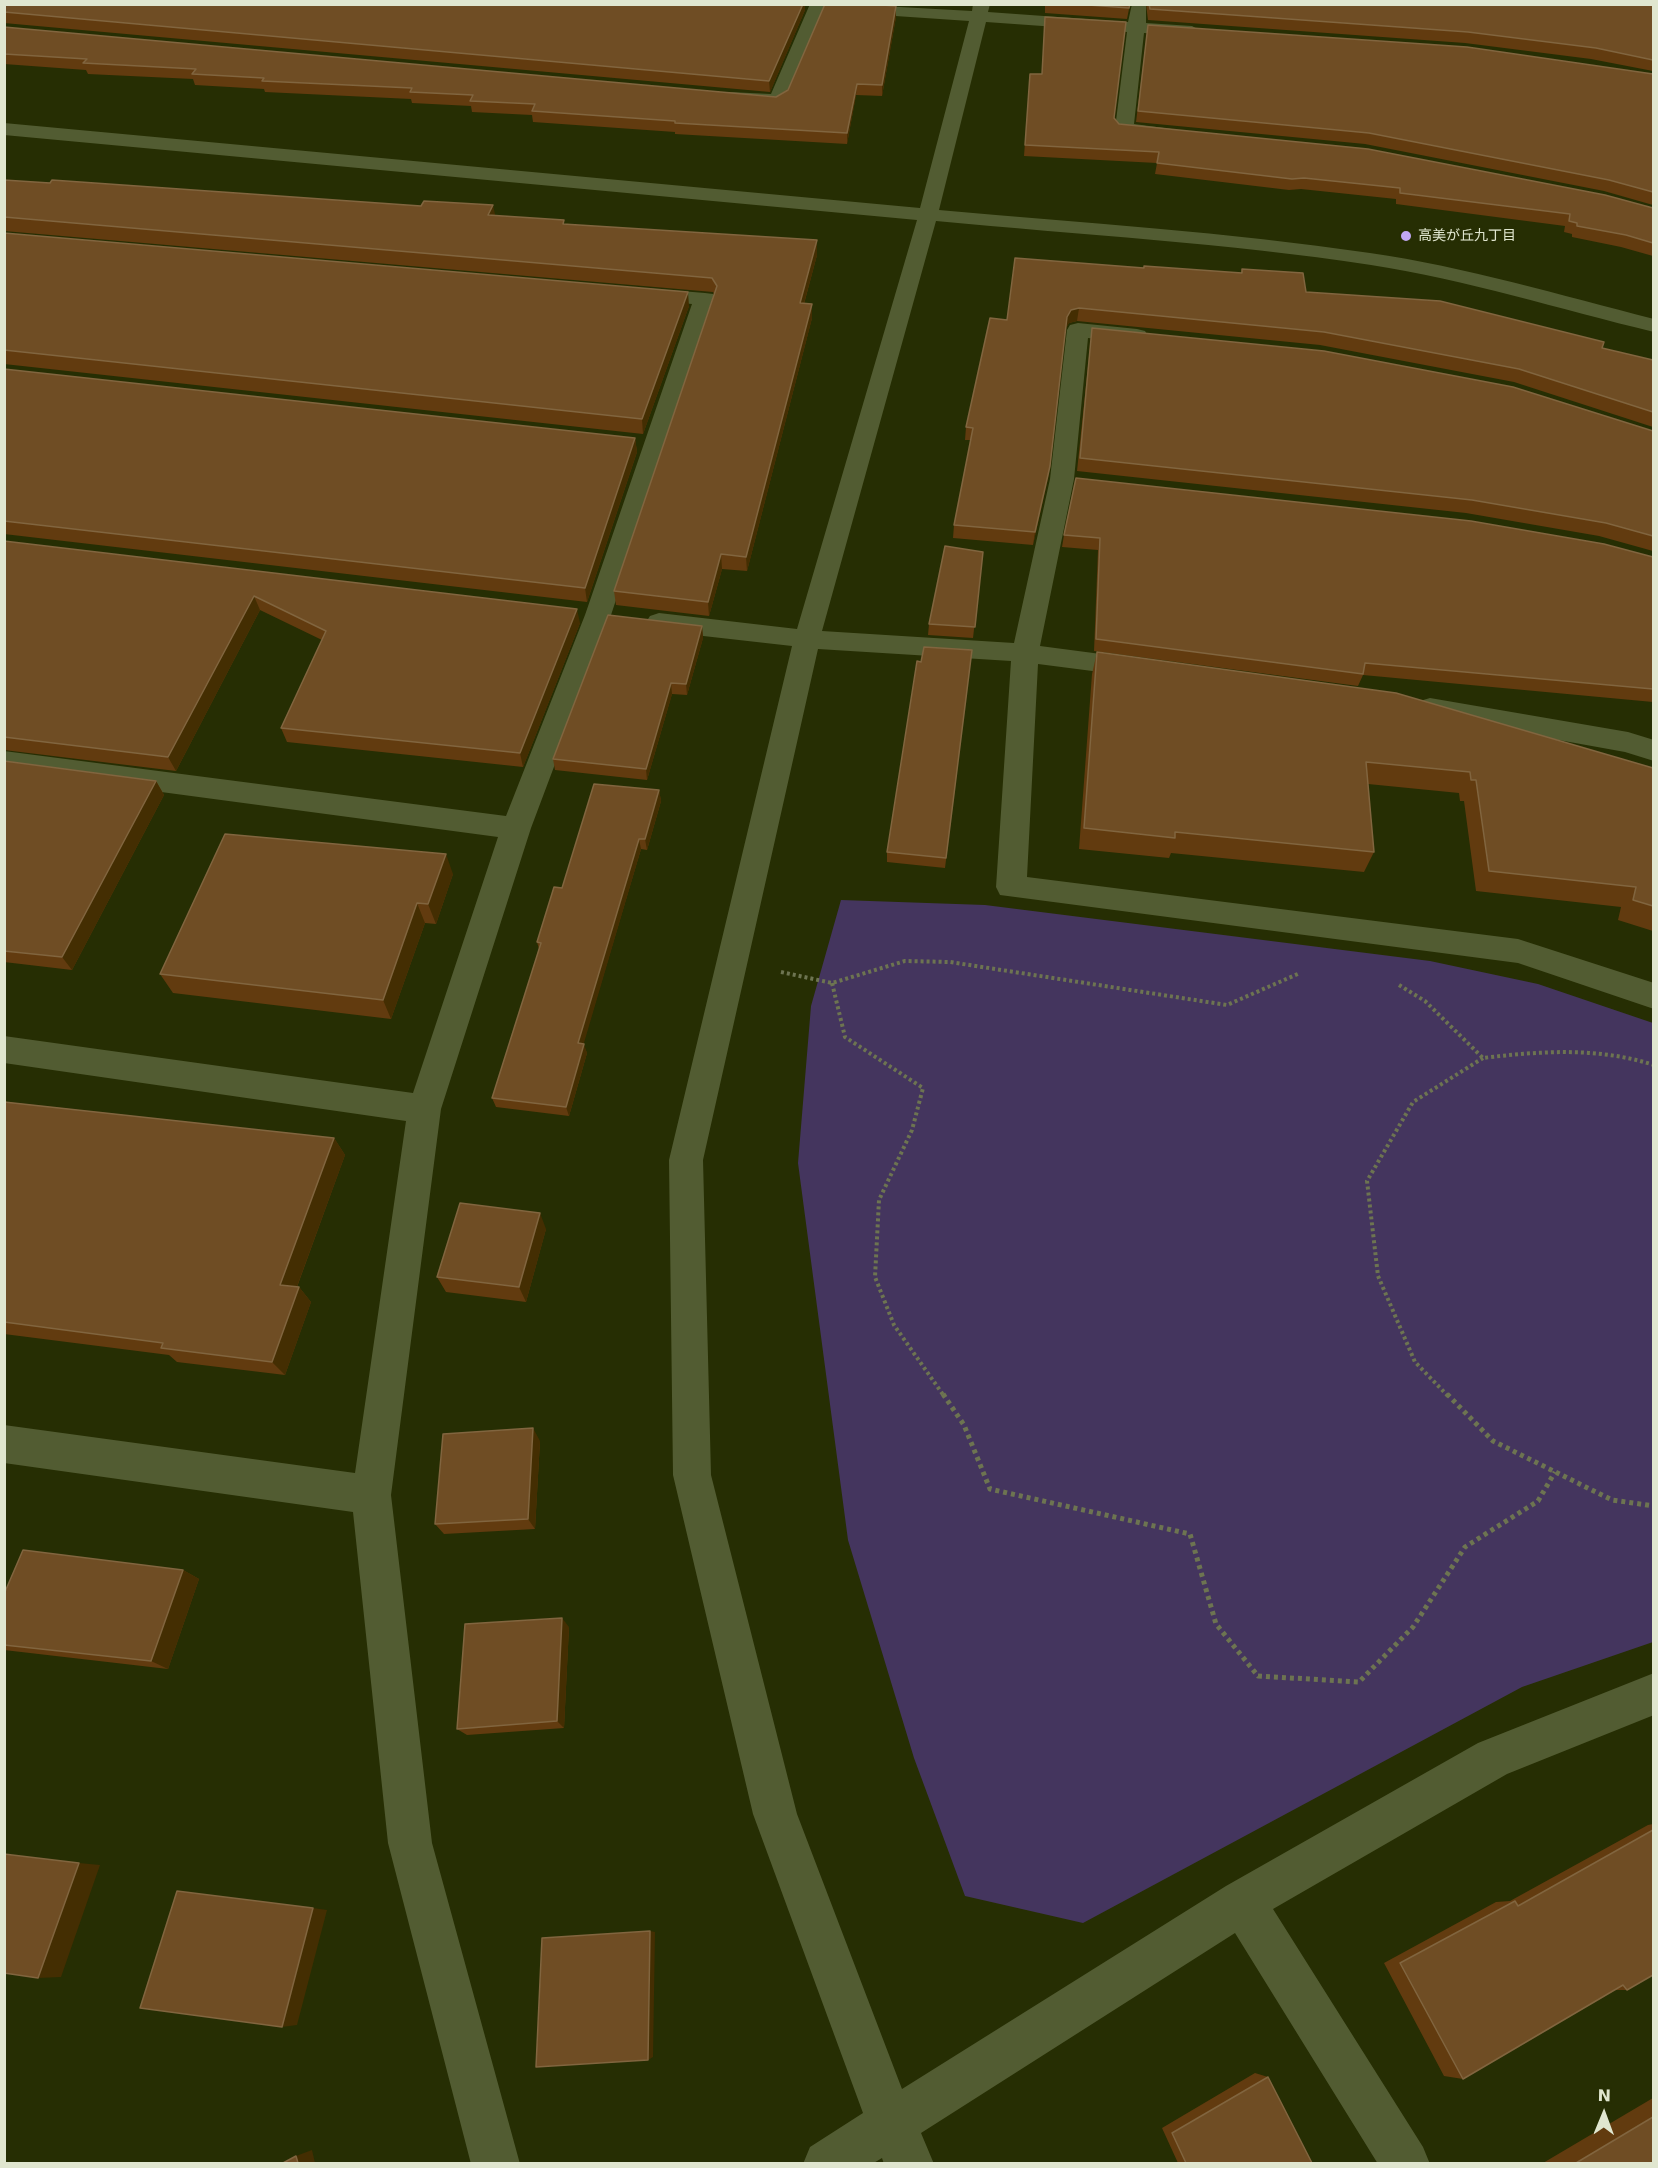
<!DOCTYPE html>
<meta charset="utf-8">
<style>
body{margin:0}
#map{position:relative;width:1658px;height:2168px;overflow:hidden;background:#262e03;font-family:"DejaVu Sans",sans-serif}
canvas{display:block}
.frame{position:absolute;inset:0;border:6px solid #e0e6cf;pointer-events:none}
.north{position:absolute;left:1574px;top:2084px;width:60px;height:60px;-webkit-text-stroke:4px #262e03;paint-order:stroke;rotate:1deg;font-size:16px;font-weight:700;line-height:24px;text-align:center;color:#e0e6cf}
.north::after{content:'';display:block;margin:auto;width:21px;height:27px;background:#e0e6cf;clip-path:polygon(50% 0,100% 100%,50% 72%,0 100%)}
</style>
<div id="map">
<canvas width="1658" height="2168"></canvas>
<div class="frame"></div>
<div class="north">N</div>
</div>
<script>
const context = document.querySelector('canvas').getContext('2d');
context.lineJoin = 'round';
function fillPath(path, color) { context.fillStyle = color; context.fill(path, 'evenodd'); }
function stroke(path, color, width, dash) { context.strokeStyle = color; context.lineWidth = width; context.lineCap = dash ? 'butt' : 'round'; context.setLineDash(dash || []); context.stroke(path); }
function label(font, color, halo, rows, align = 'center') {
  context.font = font + ' "DejaVu Sans","Noto Sans JP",sans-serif'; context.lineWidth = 5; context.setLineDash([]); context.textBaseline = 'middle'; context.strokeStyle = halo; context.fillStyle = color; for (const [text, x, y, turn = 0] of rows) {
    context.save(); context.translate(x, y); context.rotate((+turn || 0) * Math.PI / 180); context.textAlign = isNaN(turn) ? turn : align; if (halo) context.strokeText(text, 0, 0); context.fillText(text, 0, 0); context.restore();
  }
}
fillPath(new Path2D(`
 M841,900L985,905L1430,961L1538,984L1653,1023V1642L1522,1687L1083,1923L965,1896L914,1758L848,1540L798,1163L811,1006Z`), '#44355e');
stroke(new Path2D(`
 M781,972L832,983L905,961L950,962L1227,1005L1300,973
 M832,983L845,1037L923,1088L912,1130L879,1200L875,1277L894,1325L944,1396
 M1399,985L1425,1001L1483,1058C1541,1051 1598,1047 1654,1065
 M1448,1396L1415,1362L1378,1276L1367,1181L1413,1102L1483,1058`), '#6d7451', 4, [3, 3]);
stroke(new Path2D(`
 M943,1394L964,1425L990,1489L1190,1534L1216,1624L1258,1676L1359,1682L1413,1627L1465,1547L1538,1501L1555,1472
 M1447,1394L1493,1441L1612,1500L1654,1506`), '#6d7451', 5, [4, 4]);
fillPath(new Path2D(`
 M810,4H827L784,104L729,100L726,96L729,92L771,94Z
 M845,4L972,11L973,4H990L988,12L1128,22L1132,4H1146V23L1192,26L1201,31L1192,36L1144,33L1134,124L1172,129L1174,133C1168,142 1121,138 1115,129L1127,32L986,22L939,210C1083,223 1228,232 1370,253C1466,267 1560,295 1654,319V332C1559,309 1467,280 1371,265C1227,243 1081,235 936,221L822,631L1014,643L1050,479L1067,330L1070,325L1078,323L1137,329L1145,331L1148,336L1145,341L1137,343L1088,338L1074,479L1040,646L1139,659L1148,661L1152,668L1148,675L1139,677L1038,664L1027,877L1518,939L1654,983V1009L1518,963L1000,895L996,887L1011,661L818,649L703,1160L711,1475L797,1814L902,2089L1226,1886L1478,1743L1654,1673V1715L1507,1774L1273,1909L1423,2147L1430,2164H1378L1235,1933L921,2133L934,2164H884L882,2158L872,2164H803L810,2147L863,2113L753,1814L673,1475L669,1160L792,646L659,631L650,628L646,622L650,616L659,613L797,629L917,220L4,135V123L920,208L969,21L851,13L845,12L842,8Z
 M644,288L705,293L713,294L716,299L611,615L531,828L441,1109L391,1495L432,1843L520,2164H471L388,1843L353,1512L4,1463V1425L355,1473L406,1121L4,1063V1036L413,1093L498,837L4,771V751L506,816L585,615L692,304L636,299L633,294L636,289Z
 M1430,698L1628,732L1654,740V761L1625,752L1420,715L1416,708L1420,701Z`), '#525c32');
fillPath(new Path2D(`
 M4,4H805V10L770,92L4,23Z
 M1045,4H1130L1127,19L1045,13Z
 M1146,4H1653V71L1591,59L1465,43L1148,20Z
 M896,17L882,96L856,95L847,144L675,134V132L533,122L532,115L472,112L471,106L412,103L411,99L265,92L264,89L195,85L193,79L88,74L86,70L4,64V27L776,97Z
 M1045,17L1119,124L1653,208V256L1621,247L1572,237V234L1564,232L1565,226L1396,204V199L1301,189L1289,190L1155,174L1157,163L1024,156L1030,74H1042Z
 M1148,25L1653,74V205L1604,191L1365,144L1136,122Z
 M4,180L495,216L817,255L804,304H812V318L747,571L722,569L709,616L616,605L614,591L714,294L713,292L4,231Z
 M4,233L689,306L643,434L4,364Z
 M1144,268L1241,273L1242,269L1306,292L1602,348L1653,360V427L1514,382L1320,345L1077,321L1069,323L1065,329L1050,466L1033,545L953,538L954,525L971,440H965L966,427L1007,320Z
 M1092,328L1653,431V551L1599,536L1466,513L1077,471Z
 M4,369L635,438L637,452L587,602L4,534Z
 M1064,535L1653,557V702L1363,675L1358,686L1094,651L1098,550L1062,547Z
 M4,541L580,623L523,767L287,742L281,728L322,640L260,610L176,771L4,750Z
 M983,552L973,638L928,635L929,624Z
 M702,626L703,638L687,695L672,694L647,780L555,770L553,759Z
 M972,650L945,868L887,862V852L921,662Z
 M1097,652L1653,768V931L1618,920L1621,907L1476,891L1464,801H1460L1459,793L1368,784L1374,852L1364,872L1171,853L1169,858L1079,849L1092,674Z
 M4,761L156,781L164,795L72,970L4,962Z
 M659,790L661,801L647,850L641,849L583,1044L587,1053L569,1116L496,1107L492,1098L539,949L537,942L562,888Z
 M453,874L436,924L425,923L391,1019L173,993L160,974Z
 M4,1099L7,1102L334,1138L345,1155L297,1287H299L311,1302L285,1375L177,1362L169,1355L4,1334Z
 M546,1229L526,1302L446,1292L437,1277Z
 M540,1441L535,1529L444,1534L435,1524Z
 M183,1570L199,1579L168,1669L4,1650V1594Z
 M569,1627L564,1728L467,1735L457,1729Z
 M1653,1824V1975L1627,1990H1615L1463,2079L1444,2076L1384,1963L1496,1902L1510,1901L1648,1825Z
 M1255,2073L1268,2077L1312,2163H1178L1162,2128Z
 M1653,2098V2163H1543Z`), '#623b0f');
fillPath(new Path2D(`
 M803,4H805V10L770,92L769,81Z
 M896,6V17L882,96V85Z
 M857,84L856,95L847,144V133Z
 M493,205L496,219L488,215Z
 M817,240V255L800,318V303Z
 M688,292L689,306L643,434L642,419Z
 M812,304V318L747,571L746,557Z
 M1079,308L1077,321L1069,323L1065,330L1067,317L1071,310Z
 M635,438L637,452L587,602L585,588Z
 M1050,466L1048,479L1033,545L1035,532Z
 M721,554L722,569L709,616L708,602Z
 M254,596L260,610L176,771L168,757Z
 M577,609L580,623L523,767L520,753Z
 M702,626L703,638L687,695L686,684Z
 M671,683L672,694L647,780L646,769Z
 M156,781L164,795L72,970L62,957Z
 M659,790L661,801L647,850L645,839Z
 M639,839L641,849L581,1053L578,1043Z
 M446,854L453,874L436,924L428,904Z
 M417,903L425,923L391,1019L383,1000Z
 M584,1044L587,1053L569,1116L566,1107Z
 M334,1138L345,1155L292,1300L280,1285Z
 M540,1213L546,1229L526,1302L519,1287Z
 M299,1287L311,1302L285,1375L272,1362Z
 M533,1428L540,1441L535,1529L528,1519Z
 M183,1570L199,1579L168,1669L151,1661Z
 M562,1618L569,1627L564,1728L557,1721Z
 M79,1863L100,1865L61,1977L38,1978Z
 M313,1908L327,1910L297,2025L282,2027Z
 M650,1931L655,1932L653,2057L648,2060Z
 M312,2150L315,2163H298L296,2156Z`), '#442e02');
const building = new Path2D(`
 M4,4H803L769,81L4,12Z
 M825,4H868L896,6L882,85L857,84L847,133L675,123V121L532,111L535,104L470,101L473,95L410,92L412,88L262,81L264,78L192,74L196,69L83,63L87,59L4,54V27L776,97L788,90Z
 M1075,4H1130L1129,8Z
 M1149,4H1653V60L1596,48L1468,32L1150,9Z
 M1045,17L1126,22L1114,118L1119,124L1368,149L1605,195L1653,208V243L1626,235L1577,226V223L1569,221L1570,214L1400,193V188L1304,178L1292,179L1157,163L1159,152L1025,145L1030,74H1042Z
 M1148,25L1467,47L1653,74V192L1609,180L1369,133L1138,111Z
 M4,180L50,183L52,180L421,206L424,201L493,205L488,215L564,220L563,224L817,240L800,303L812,304L746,557L721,554L708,602L614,591L717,286L712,278L4,217Z
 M4,233L688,292L642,419L4,350Z
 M1015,258L1144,268V266L1242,273V269L1303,273L1306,292L1440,301L1604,342L1602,348L1653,360V412L1519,369L1324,332L1079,308L1071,310L1067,317L1050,466L1035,532L954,525L973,428L966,427L990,318L1007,320Z
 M1092,328L1324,351L1513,387L1653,431V536L1606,523L1472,500L1080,458Z
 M4,369L635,438L585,588L4,521Z
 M1076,478L1471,521L1604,544L1653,557V689L1365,663L1363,674L1096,639L1100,538L1064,535Z
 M4,541L577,609L520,753L281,728L326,631L254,596L168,757L4,737Z
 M945,546L983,552L975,627L929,624Z
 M608,615L702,626L686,684L671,683L646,769L553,759Z
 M924,647L972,650L946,858L887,852L917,661L921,662Z
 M1097,652L1396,693L1653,768V906L1633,900L1636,887L1489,871L1476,780H1471L1470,772L1366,762L1374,852L1175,832V838L1084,828Z
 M4,761L156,781L62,957L4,951Z
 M594,784L659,790L645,839H639L578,1043L584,1044L566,1107L492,1098L541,943L537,942L554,887L562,888Z
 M225,834L446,854L428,904L417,903L383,1000L160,974Z
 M4,1102L334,1138L280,1285L299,1287L272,1362L161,1348L163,1343L4,1322Z
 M460,1203L540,1213L519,1287L437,1277Z
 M533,1428L528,1519L435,1524L443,1434Z
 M23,1550L183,1570L151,1661L4,1645V1594Z
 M562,1618L557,1721L457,1729L465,1624Z
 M1653,1830V1975L1627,1990L1623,1985L1463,2079L1400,1963L1515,1901L1518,1906Z
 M4,1854L79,1863L38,1978L4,1973Z
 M177,1891L313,1908L282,2027L140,2008Z
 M650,1931L648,2060L536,2067L542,1938Z
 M1268,2077L1312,2163H1186L1172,2133Z
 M1653,2117V2163H1576Z
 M296,2156L298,2163H283Z`);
fillPath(building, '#6f4d24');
stroke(building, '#81653f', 1.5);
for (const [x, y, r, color] of [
 [1406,236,6,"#c2a8f3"]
]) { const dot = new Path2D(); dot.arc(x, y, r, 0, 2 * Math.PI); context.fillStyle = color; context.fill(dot); stroke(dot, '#262e03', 2); }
label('14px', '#e0e6cf', '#262e03', [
 ["高美が丘九丁目",1418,236]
], 'left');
</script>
